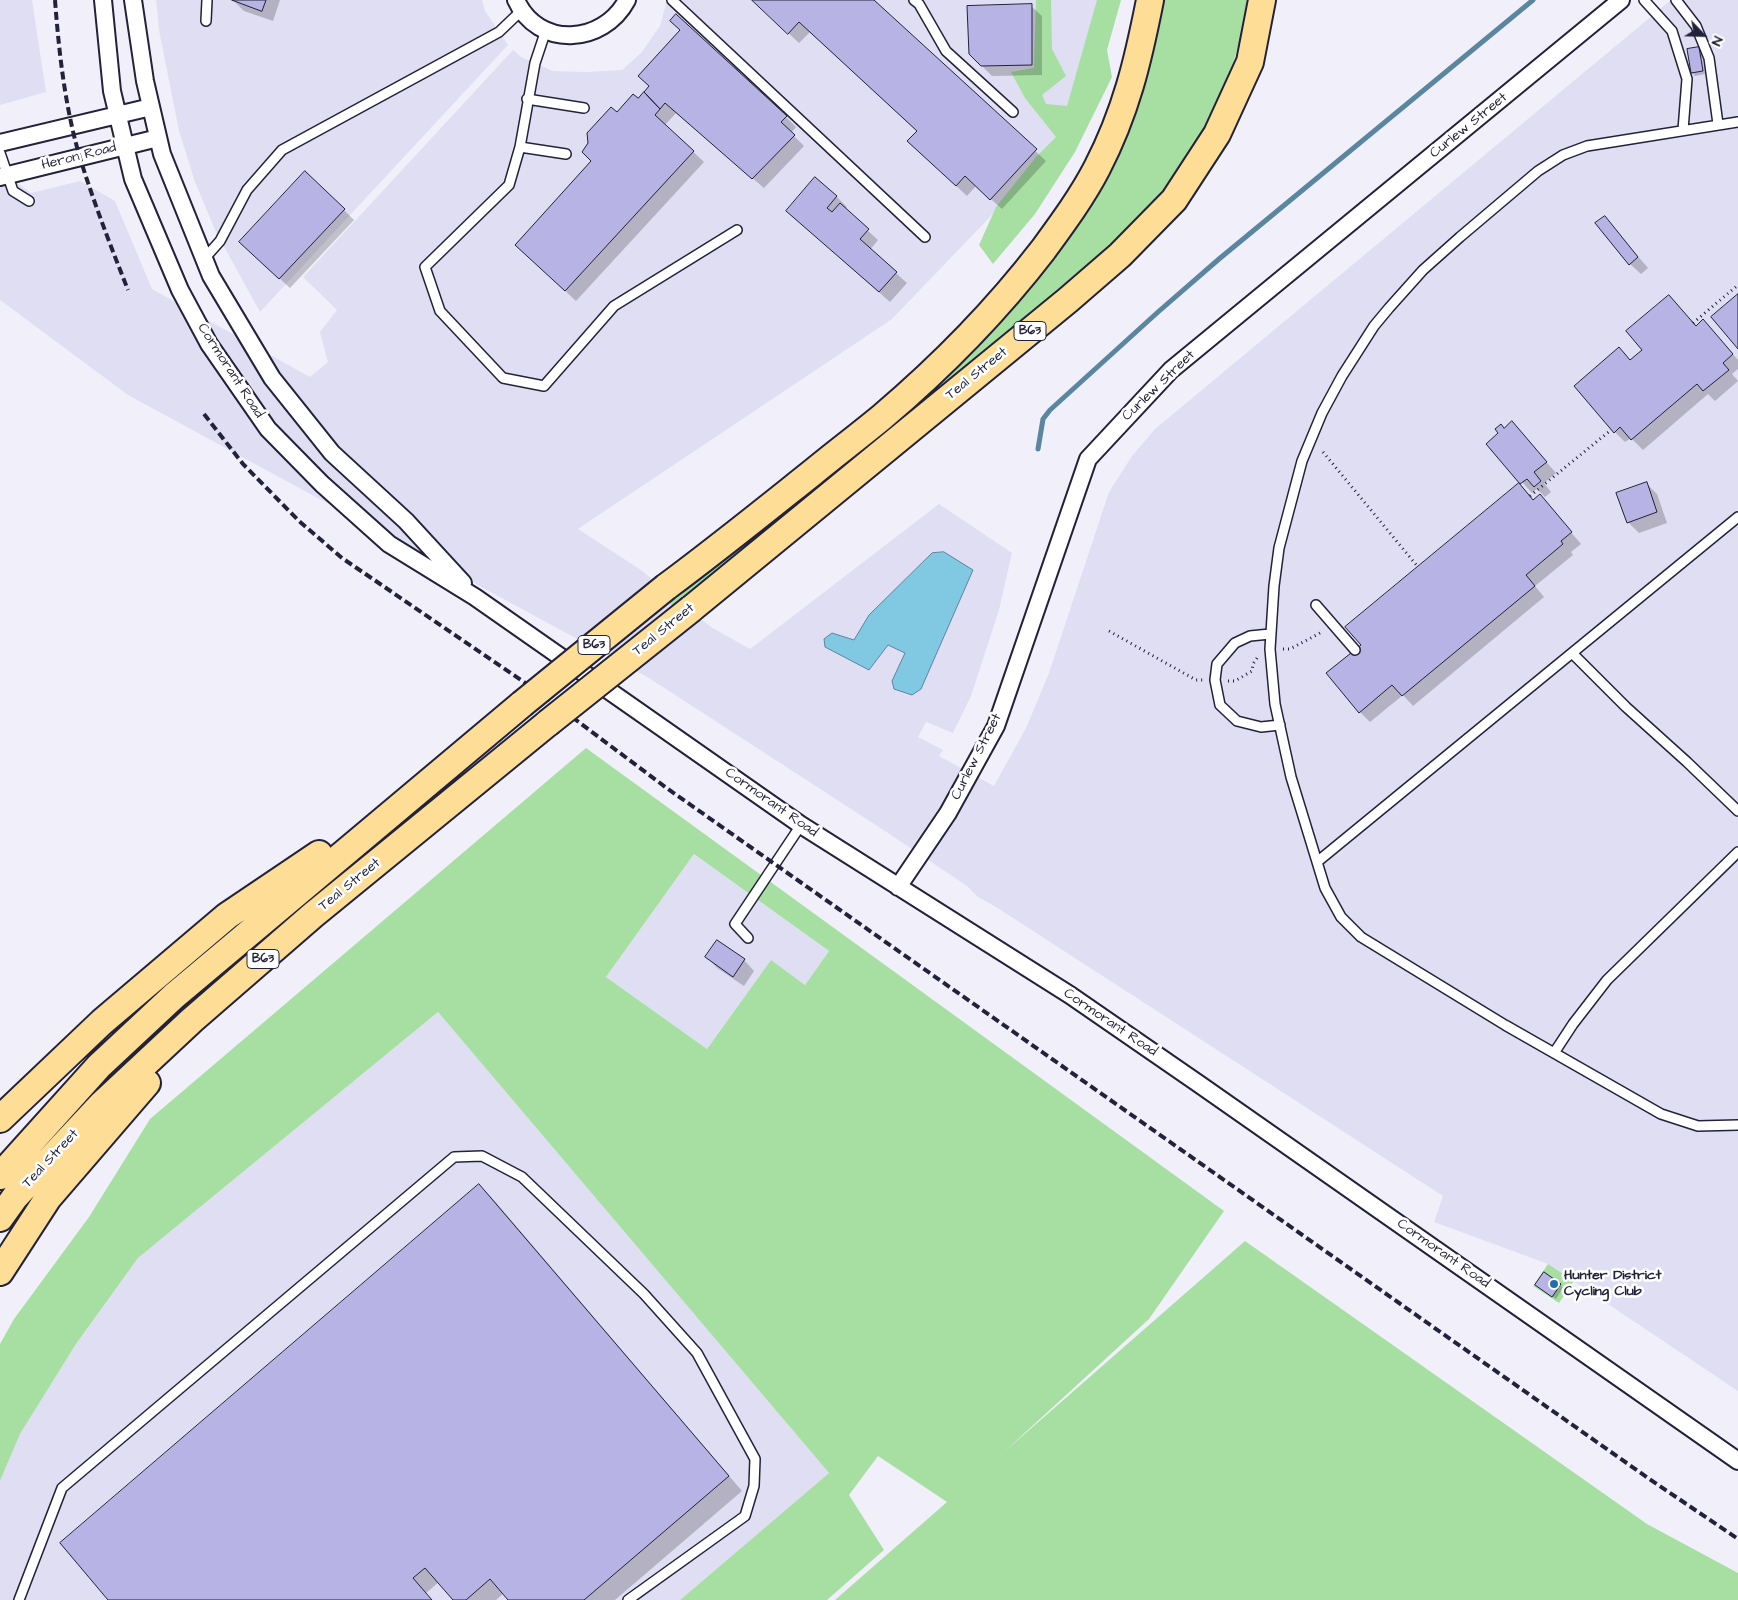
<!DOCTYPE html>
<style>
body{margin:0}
#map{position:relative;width:1738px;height:1600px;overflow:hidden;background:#f1f0fa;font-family:"Architects Daughter",sans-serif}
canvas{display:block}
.north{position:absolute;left:1678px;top:10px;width:50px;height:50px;-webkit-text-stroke:4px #fff;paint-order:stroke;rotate:114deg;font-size:14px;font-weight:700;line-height:20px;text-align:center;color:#22223b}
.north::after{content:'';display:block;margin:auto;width:18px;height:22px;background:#22223b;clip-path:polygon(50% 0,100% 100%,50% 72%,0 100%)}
</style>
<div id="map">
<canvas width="1738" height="1600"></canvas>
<div class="north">N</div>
</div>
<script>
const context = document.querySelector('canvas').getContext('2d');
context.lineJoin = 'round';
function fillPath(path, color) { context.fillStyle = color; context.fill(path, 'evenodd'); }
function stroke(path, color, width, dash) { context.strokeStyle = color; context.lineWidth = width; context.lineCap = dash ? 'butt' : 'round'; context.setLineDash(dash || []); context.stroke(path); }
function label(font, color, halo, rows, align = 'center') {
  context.font = font + ' "Architects Daughter",sans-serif'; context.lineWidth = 5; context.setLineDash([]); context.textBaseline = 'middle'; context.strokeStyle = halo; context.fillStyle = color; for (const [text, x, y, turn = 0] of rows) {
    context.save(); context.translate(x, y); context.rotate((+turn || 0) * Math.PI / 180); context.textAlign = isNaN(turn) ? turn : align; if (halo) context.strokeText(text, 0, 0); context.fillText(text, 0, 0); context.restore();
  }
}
fillPath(new Path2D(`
 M0,0H32L46,92L0,105Z
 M156,0H482L485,11L508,45L260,312L216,232L195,182L179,131L159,30Z
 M667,0H1117L1078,120L989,218L892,319L578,529L641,570L711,627L750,649L939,504L1012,553L999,610L971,696L953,733L926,722L918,737L943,750L939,756L994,786L1026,728L1049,673L1109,492L1132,456L1155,429L1671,0H1738V1391L1548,1264L1434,1222L1443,1196L996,907L978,897L967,886L885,831L649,678L128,395L0,300V170L31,193L80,181L115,201L152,289L310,377L328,362L320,332L337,310L303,277L513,50L521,57L553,71L586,72L622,70L641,53L660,26Z
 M694,854L829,951L805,985L771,960L707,1049L606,977Z
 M438,1012L829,1473L680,1600H0V1481L20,1434L76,1344L138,1258Z`), '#e0def3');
fillPath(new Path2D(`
 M1036,0H1051L1052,49L1066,76L1042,95L1046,104L1067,106L1097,0H1121L1107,50L1112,77L1075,152L1035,214L993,264L979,245L996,207L1036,157L1056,137L1025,98L1011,72L1034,68Z
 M1161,0H1247C1238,75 1205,141 1158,200C1146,215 1131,228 1118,241L675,608L670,603L928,392L1134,108L1154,50Z
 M586,748L1224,1211L1149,1319L1004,1452L1245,1241L1647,1524L1738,1573V1600H835L947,1502L878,1456L849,1495L884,1550L827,1600H680L829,1473L438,1012L138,1258L76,1344L20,1434L0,1481V1344L14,1319L89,1217L150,1119ZM694,854L829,951L805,985L771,960L707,1049L606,977Z
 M1548,1264L1574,1281L1559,1303L1533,1286Z`), '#a7dfa3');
const water = new Path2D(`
 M944,552L973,570L921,689L912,695L894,689L892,681L905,653L888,645L869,670L825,647L824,639L832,633L854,640L869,615L932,553Z`);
fillPath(water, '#81c8e2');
stroke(water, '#5b869f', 1);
fillPath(new Path2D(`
 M233,0H280L273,21L244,11Z
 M753,0H873L1046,161L1002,209L976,186L967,196L920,152L918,132L810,32L799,43Z
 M1031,6L1042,16V75L992,76L970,54Z
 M1698,48L1701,51L1705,74L1695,76L1692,73Z
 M650,86L786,117L796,127L791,133L804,146L764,188L676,113L665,125L704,162L576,301L527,255L593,161L617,114L638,100Z
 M816,179L837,197L847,207L845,210L878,240L870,250L907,283L890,302L787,211Z
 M344,210L354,220L290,288L251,252Z
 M1604,217L1648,268L1641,274L1630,264Z
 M1669,296L1697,327L1703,321L1738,360V369L1732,374L1738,381L1715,401L1708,394L1643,450L1631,438L1625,442L1615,432L1619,349L1631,361L1644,350Z
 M1512,423L1556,473L1544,483L1551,492L1545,497L1537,489L1532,493L1488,444Z
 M1646,483L1657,494L1667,523L1639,533L1628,522Z
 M1540,496L1581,544L1571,552L1573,555L1535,586L1544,597L1413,706L1403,695L1370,722L1360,712L1534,501Z
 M707,957L744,960L754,971L744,986L717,968Z
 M479,1185L493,1199L742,1491L615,1600H510L504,1593L496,1600H454L439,1582L426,1593L432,1600H110Z
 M1536,1285H1560L1563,1288L1556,1299Z`), '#0003');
stroke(new Path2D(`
 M1038,449L1043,419L1050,410L1158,312L1219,259L1533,0`), '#5b869f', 5);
const building = new Path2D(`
 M232,0H266L262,11Z
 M752,0H874L1037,149L990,200L965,176L956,186L907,141L917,131L799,22L788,34Z
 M1032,4V65L981,66L969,54L967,6Z
 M676,14L787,116L781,122L795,135L752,179L665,103L660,109L644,92L649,86L638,76L680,30L670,21Z
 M1699,47L1703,71L1691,73L1687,49Z
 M644,92L660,109L655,115L694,151L565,291L515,245L591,161L582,152L588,143L587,133L611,107L617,112L633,94L638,98Z
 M305,171L345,209L279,279L239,242Z
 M815,177L837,196L827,208L832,212L840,203L869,229L860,239L897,272L879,292L786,211Z
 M1605,216L1638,257L1629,265L1595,223Z
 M1738,294V349L1711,317Z
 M1669,295L1696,326L1703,319L1733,354L1723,363L1729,370L1703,391L1697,384L1631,440L1620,427L1614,433L1574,386L1619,347L1630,360L1642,350L1626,331Z
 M1512,421L1547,462L1534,472L1541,481L1534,487L1527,479L1520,484L1486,444L1498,433L1495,429L1501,424L1504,428Z
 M1647,482L1657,512L1627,523L1616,493Z
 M1519,483L1533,500L1540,494L1572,532L1561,541L1563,544L1526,575L1535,586L1402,696L1392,685L1359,713L1326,673L1361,645L1345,627Z
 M717,940L745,959L733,977L705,957Z
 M479,1184L729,1476L584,1600H508L490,1579L466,1600H453L425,1568L413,1578L432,1600H108L60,1543Z
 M1544,1272L1561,1284L1552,1297L1535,1285Z`);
fillPath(building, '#b7b3e4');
stroke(building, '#22223b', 1);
const service = new Path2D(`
 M672,0L925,237
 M914,0L919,4L946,51L1013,112
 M1644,0L1672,31L1687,79L1683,130
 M1676,0L1696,26L1709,58L1718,124
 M206,21L207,0
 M546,30L535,63L520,147L509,185L425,267L440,311L503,378L544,386L614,306L737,230
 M527,99L584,108
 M1738,122L1587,146L1563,155L1538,171L1460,237L1423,270L1389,308L1374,326L1342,376L1322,413L1302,461L1279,548L1274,586L1270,649L1275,704L1291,777L1325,888L1341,917L1361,937L1505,1025L1661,1114L1698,1126L1738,1125
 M520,147L566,154
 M0,153L13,191L29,201
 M204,259L220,241L247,190L282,150L499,32L522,10
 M1316,605L1355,650
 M1270,634L1250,636L1235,643L1217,664L1215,680L1220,705L1237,721L1261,727L1280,725
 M1572,653L1626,707L1687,762L1738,811
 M1317,862L1738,517
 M748,938L735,924L801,825
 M1554,1053L1573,1024L1607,980L1738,852
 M19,1600L62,1488L454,1157L482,1156L522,1177L644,1294L697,1353L755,1459L754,1486L745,1516L628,1600`);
const minor = new Path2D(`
 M103,0L112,91L133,179L180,290L209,344L268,429L322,484L389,544L475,597L801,825L1070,995L1199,1084L1738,1461
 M133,0L145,81L162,154L211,276L272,378L332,453L406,521L463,583
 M516,0C538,49 603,45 627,0
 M0,143L151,107
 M0,177L158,138
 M898,887L948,813L996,726L1088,459L1171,370L1621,0`);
const primary = new Path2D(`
 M666,587C716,550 763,512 812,473C835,454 859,436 882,417C941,367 996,311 1043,250C1062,224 1082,197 1097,168C1126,112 1138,61 1150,0
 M691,609L1068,300L1120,255L1174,200L1217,134L1250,62L1262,0
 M0,1119L102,1022L227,916L319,854
 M0,1176L99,1066L174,996L522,704
 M0,1218L15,1197L102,1104L192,1020L313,915L548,723
 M0,1272L48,1198L147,1083`);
stroke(service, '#22223b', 12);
stroke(minor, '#22223b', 20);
stroke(primary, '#22223b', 30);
stroke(new Path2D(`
 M1693,323L1738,285
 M1323,452L1418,567
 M1530,496L1611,430
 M1109,631L1196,680H1204
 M1283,649H1290L1322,632
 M1228,681H1235L1252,671L1253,664L1257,658`), '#22223b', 3, [1, 4]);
stroke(service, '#fff', 9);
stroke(minor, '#fff', 16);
stroke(primary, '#fedd96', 26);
stroke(new Path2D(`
 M55,0C59,53 65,107 80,158C94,203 111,247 128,290
 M204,414L243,464L299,521L342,558L540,693L668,789L1648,1478L1738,1539`), '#22223b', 4, [8, 4]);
const primaryBridge = new Path2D(`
 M522,704L666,587
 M548,723L691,609`);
stroke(primaryBridge, '#22223b', 30, []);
stroke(primaryBridge, '#fedd96', 26);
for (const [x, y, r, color] of [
 [1554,1284,5,"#1f6fb2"]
]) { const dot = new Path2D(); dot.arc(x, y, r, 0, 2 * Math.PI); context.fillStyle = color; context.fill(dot); stroke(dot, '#fff', 2); }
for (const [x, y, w] of [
 [1030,331,32],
 [594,645,32],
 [263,959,32]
]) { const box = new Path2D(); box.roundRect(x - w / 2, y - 9.5, w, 19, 4); context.fillStyle = '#fff'; context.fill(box); stroke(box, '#22223b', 1); }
label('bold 12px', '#22223b', null, [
 ["B63",1030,331],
 ["B63",594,645],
 ["B63",263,959]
]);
label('14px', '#22223b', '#fff', [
 ["Curlew Street",1469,126,-39],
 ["Heron Road",79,157,-14],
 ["Cormorant Road",230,371,57],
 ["Teal Street",977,374,-39],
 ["Curlew Street",1159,386,-44],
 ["Teal Street",664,630,-39],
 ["Curlew Street",977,757,-63],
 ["Cormorant Road",771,803,35],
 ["Teal Street",350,885,-39],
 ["Cormorant Road",1110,1023,34],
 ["Teal Street",51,1159,-47],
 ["Cormorant Road",1443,1254,35]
]);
label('bold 14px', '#22223b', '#fff', [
 ["Hunter District",1564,1276],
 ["Cycling Club",1564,1292]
], 'left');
</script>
